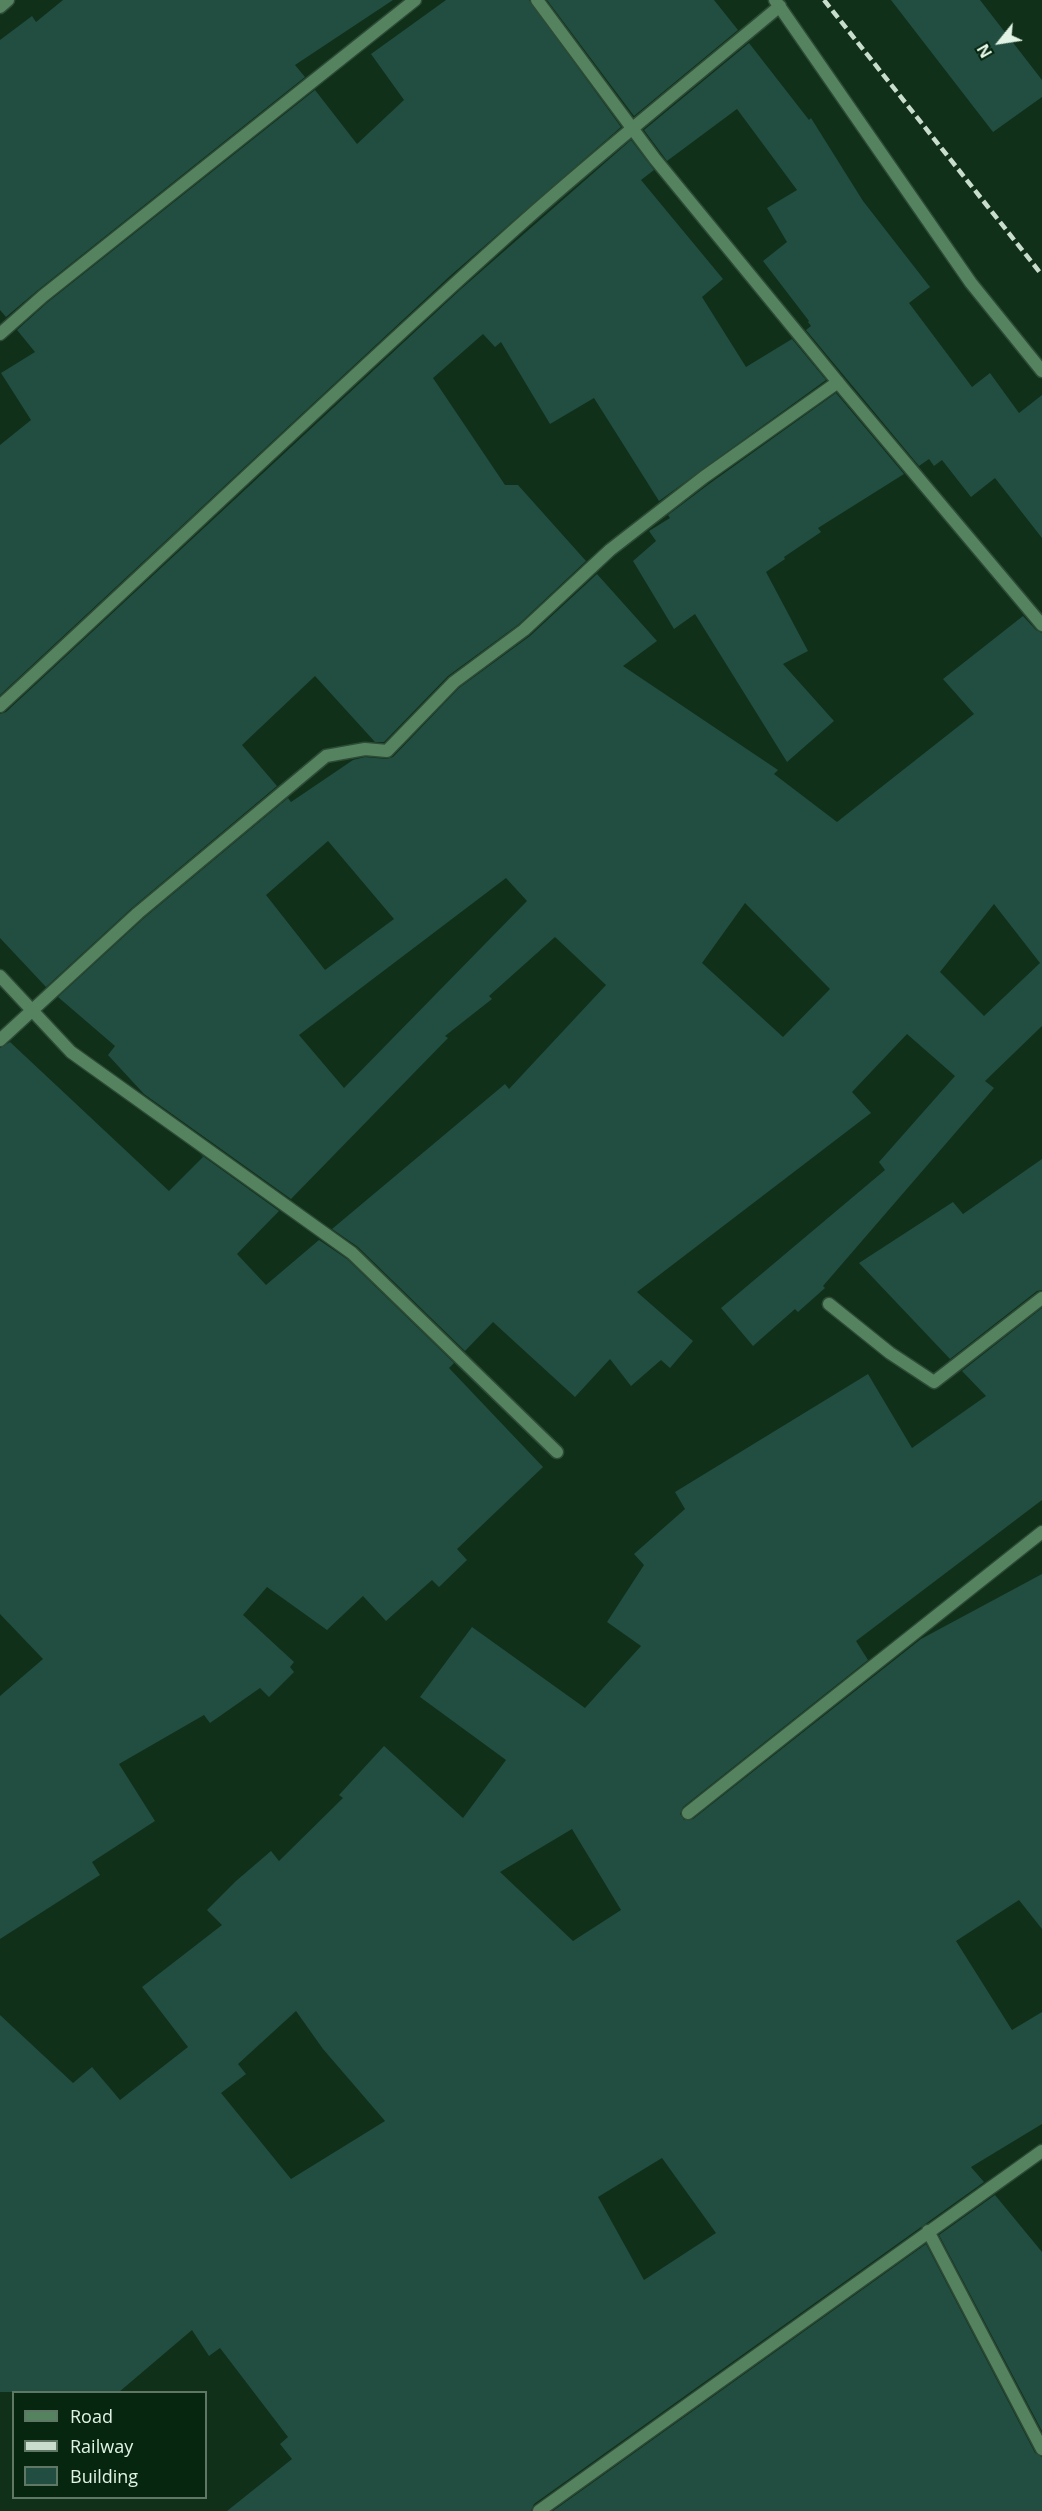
<!DOCTYPE html>
<style>
body{margin:0}
#map{position:relative;width:1042px;height:2511px;overflow:hidden;background:#10301a;font-family:"Open Sans",sans-serif}
canvas{display:block}
.legend{position:absolute;left:12px;top:2391px;width:195px;height:108px;box-sizing:border-box;background:#062610;border:2px solid #5e7865;margin:0;padding:8px 10px;list-style:none;font-size:18px;color:#e1f3e4}
.legend li{display:flex;align-items:center;gap:12px;height:30px}
.legend b{width:30px;border:2px solid #5e7865}
.north{position:absolute;left:970px;top:12px;width:60px;height:60px;-webkit-text-stroke:4px #062610;paint-order:stroke;rotate:240deg;font-size:16px;font-weight:700;line-height:24px;text-align:center;color:#e1f3e4}
.north::after{content:'';display:block;margin:auto;width:21px;height:27px;background:#e1f3e4;clip-path:polygon(50% 0,100% 100%,50% 72%,0 100%)}
</style>
<div id="map">
<canvas width="1042" height="2511"></canvas>
<ul class="legend">
<li><b style="height:8px;background:#558360"></b>Road</li>
<li><b style="height:8px;background:#c9ddcd"></b>Railway</li>
<li><b style="height:16px;background:#214e40"></b>Building</li>
</ul>
<div class="north">N</div>
</div>
<script>
const context = document.querySelector('canvas').getContext('2d');
context.lineJoin = 'round';
function fillPath(path, color) { context.fillStyle = color; context.fill(path, 'evenodd'); }
function stroke(path, color, width, dash) { context.strokeStyle = color; context.lineWidth = width; context.lineCap = dash ? 'butt' : 'round'; context.setLineDash(dash || []); context.stroke(path); }
fillPath(new Path2D(`
 M63,0H393L295,65L305,77L38,290L6,317L0,310V40L32,16L36,22Z
 M446,0H529L621,127L450,276L0,695V445L31,420L1,373L35,352L17,330L48,302L315,90L357,144L404,100L371,54Z
 M547,0H714L738,30L634,116Z
 M891,0H980L1042,80V97L993,132Z
 M749,43L809,120L811,118L863,201L930,287L909,303L972,387L990,373L1019,413L1042,395V538L995,478L971,497L942,460L934,466L929,459L919,466L806,330L811,326L808,322L809,321L763,261L787,242L767,208L797,190L737,109L667,161L644,130Z
 M631,140L654,170L641,180L723,279L702,297L746,367L792,339L826,380L659,501L594,398L550,424L501,342L495,347L483,334L433,378L505,485H518L586,561L519,624L448,676L384,742H375L315,676L242,745L277,786L133,907L46,987L0,938V714L6,712L461,289Z
 M836,393L904,474L818,528L821,532L784,557L785,559L766,572L808,651L783,664L834,721L787,762L695,614L674,629L633,561L656,541L649,531L670,518L668,515L709,484Z
 M597,574L657,641L623,666L778,770L774,774L837,822L974,714L943,679L1023,616L1036,630L1042,633V1026L985,1081L994,1088L823,1286L825,1288L798,1312L795,1309L753,1346L721,1308L885,1170L879,1162L955,1076L907,1034L852,1092L871,1113L637,1292L693,1341L670,1368L661,1360L631,1386L610,1359L575,1397L493,1322L465,1351L358,1247L332,1229L505,1084L509,1089L606,985L555,937L489,996L492,999L445,1036L448,1038L291,1199L144,1094L108,1055L115,1046L58,997L143,919L288,798L291,802L353,760L365,757L387,759L393,757L459,688L530,636ZM328,841L394,919L325,970L266,895ZM506,878L527,901L344,1088L299,1035ZM745,903L830,989L783,1037L702,963ZM994,904L1040,963L984,1016L940,972Z
 M10,1042L169,1191L203,1157L200,1154L279,1211L237,1254L266,1285L319,1240L347,1259L454,1363L449,1368L543,1467L457,1549L467,1560L439,1587L432,1580L386,1621L363,1596L327,1630L267,1587L243,1615L294,1662L290,1667L294,1672L269,1697L260,1688L210,1723L204,1715L119,1764L155,1821L92,1862L100,1875L0,1939V1696L43,1659L0,1614V1048Z
 M1042,1159V1290L1037,1291L950,1359L859,1263L953,1202L963,1214Z
 M1042,1308V1500L856,1641L868,1660L683,1807L680,1814L684,1820L693,1819L921,1639L1042,1574V1929L1019,1900L956,1941L1012,2030L1042,2012V2124L971,2167L984,2182L534,2504L531,2511H227L292,2459L280,2444L288,2437L220,2348L209,2356L192,2330L119,2392H0V2015L73,2083L92,2067L120,2100L188,2047L142,1987L222,1925L207,1910L236,1881L271,1851L279,1861L343,1798L339,1795L384,1746L463,1818L506,1760L420,1697L472,1627L585,1708L641,1646L607,1622L644,1565L634,1554L685,1509L675,1492L868,1374L912,1448L986,1396L962,1371ZM572,1829L621,1910L573,1941L500,1872ZM296,2011L323,2049L385,2121L291,2179L221,2093L246,2074L238,2064ZM662,2158L716,2233L644,2280L598,2197Z
 M995,2195L1042,2252V2431L939,2235Z
 M926,2244L1035,2453L1042,2457V2511H553Z`), '#214e40');
const minor = new Path2D(`
 M537,0L655,159L846,392L1042,625
 M775,0L971,283L1042,371
 M0,7L8,0
 M0,334L43,296L415,0
 M0,706C175,545 345,381 522,223C606,148 694,78 780,6
 M0,976L71,1052L352,1253L557,1452
 M0,1040L138,913L326,756L365,749L387,751L454,682L524,630L610,550L704,477L838,382
 M829,1304L890,1353L934,1382L1042,1298
 M688,1813L1042,1532
 M928,2231L1042,2449
 M539,2511L1042,2151`);
stroke(minor, '#2d4b36', 15);
stroke(minor, '#558360', 12);
stroke(new Path2D(`
 M824,0L1042,275`), '#c9ddcd', 4.5, [9, 4.5]);
</script>
